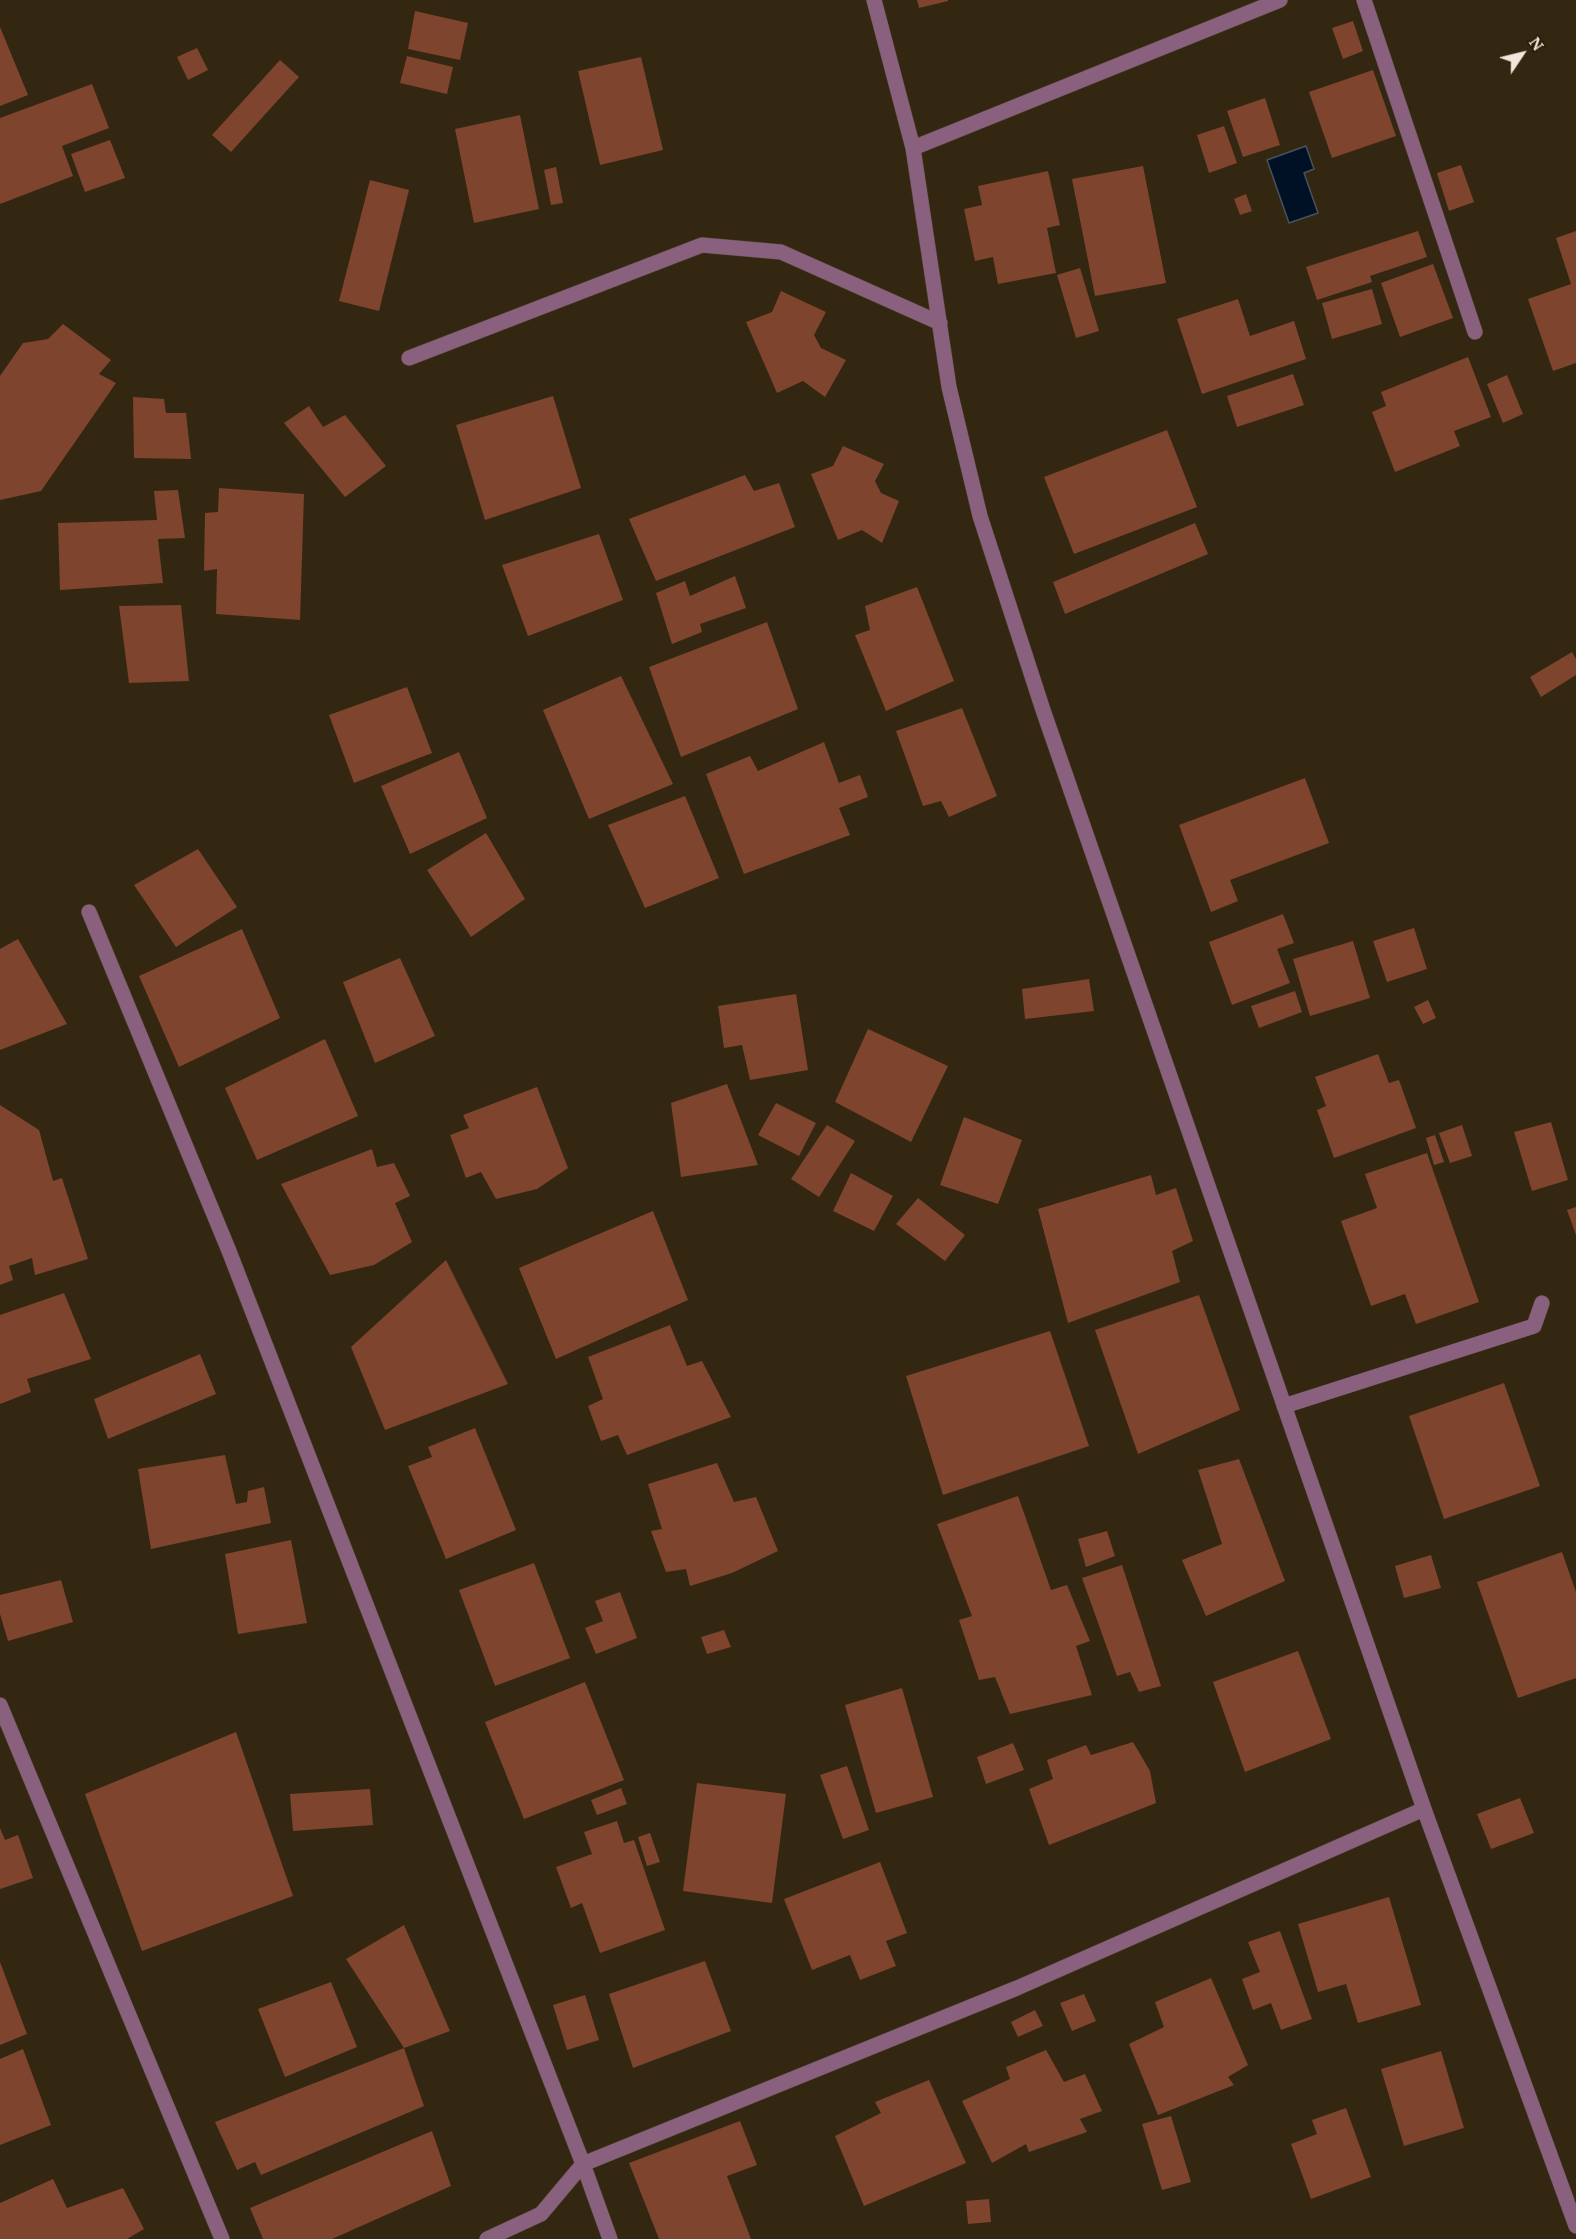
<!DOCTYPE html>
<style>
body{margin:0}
#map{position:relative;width:1576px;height:2239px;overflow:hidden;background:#332711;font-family:"PT Serif",serif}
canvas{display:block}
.north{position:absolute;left:1492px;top:24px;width:60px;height:60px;-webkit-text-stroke:4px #291d07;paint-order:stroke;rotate:55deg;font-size:16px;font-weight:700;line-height:24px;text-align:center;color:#f1e8db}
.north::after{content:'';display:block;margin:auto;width:21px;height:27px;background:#f1e8db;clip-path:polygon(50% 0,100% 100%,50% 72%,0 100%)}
</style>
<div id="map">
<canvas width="1576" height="2239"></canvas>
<div class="north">N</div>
</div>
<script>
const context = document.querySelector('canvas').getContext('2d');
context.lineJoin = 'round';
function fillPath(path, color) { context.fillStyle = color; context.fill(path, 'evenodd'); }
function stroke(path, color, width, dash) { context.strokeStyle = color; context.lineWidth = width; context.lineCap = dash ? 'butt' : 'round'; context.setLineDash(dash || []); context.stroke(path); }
const water = new Path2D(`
 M1306,146L1314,169L1304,173L1318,213L1289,223L1267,160Z`);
fillPath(water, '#001126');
stroke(water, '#48525c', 1.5);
fillPath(new Path2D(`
 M917,0H948V1L919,8Z
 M415,11L468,23L460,60L408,49Z
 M1353,21L1363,51L1343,59L1332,28Z
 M0,27L28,95L0,106Z
 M197,48L208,70L188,80L177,57Z
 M407,56L453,67L447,94L400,83Z
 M641,57L663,150L600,165L578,71Z
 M280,60L299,77L231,152L212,135Z
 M1373,70L1396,136L1332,158L1309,92Z
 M92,84L109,128L62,146L73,176L0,204V118Z
 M1265,98L1280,145L1243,157L1227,111Z
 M520,115L539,209L474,223L455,129Z
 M1224,126L1237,163L1209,173L1197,135Z
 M110,140L125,178L85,192L71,154Z
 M1461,165L1474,202L1449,211L1437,173Z
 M1143,166L1166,283L1095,296L1072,179Z
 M556,167L563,203L551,205L544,170Z
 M1048,171L1060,225L1047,228L1056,273L998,284L993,257L975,261L964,209L982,205L978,186Z
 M370,180L409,190L379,311L339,301Z
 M1246,194L1252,211L1240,215L1234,199Z
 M1418,231L1427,257L1370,276L1372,282L1317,300L1306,267Z
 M1576,231V363L1553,371L1528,299L1571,284L1556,238Z
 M1433,264L1453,318L1400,337L1381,283Z
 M1080,268L1099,331L1076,338L1057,275Z
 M1372,289L1382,324L1332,339L1322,303Z
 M781,291L826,312L814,335L821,348L846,360L825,397L803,381L777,393L746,322L772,312Z
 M1238,299L1250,336L1294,321L1306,359L1202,394L1177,319Z
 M63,324L111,360L99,374L116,383L41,491L0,500V376L23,343L48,339Z
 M1468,357L1491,417L1454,431L1460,446L1395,472L1372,412L1386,406L1381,392Z
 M1293,374L1304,405L1237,427L1227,396Z
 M1507,375L1523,414L1503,423L1487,384Z
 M553,396L581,488L485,520L456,425Z
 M133,397L164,399L166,413H186L191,459L134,458Z
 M309,406L323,427L345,415L386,466L345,497L284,423Z
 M1167,430L1197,507L1074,554L1044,477Z
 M843,446L884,464L875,481L881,493L899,501L882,543L862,530L838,540L811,474L833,466Z
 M745,475L754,491L779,483L795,527L656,581L629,519Z
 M219,488L304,494L300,620L216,614L217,569L204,571L205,513L218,512Z
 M178,490L185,538L158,539L163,583L60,590L58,523L157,520L154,491Z
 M1195,523L1208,554L1065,614L1053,582Z
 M599,534L623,600L528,636L502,565Z
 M735,576L746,608L700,624L702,632L672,644L656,593L685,581L690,596Z
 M917,587L954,681L886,711L855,635L870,630L865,606Z
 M181,605L189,681L129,683L119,606Z
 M767,622L798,709L681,757L649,667Z
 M1572,652L1576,659V675L1541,697L1530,677Z
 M621,676L673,784L589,819L543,710Z
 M407,687L432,753L354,783L329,715Z
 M962,708L997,796L949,817L941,801L923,806L896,731Z
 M824,742L839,783L860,775L868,797L839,808L850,835L744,874L706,774L750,756L758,771Z
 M459,752L487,818L410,854L381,786Z
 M1305,778L1329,843L1230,880L1238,901L1211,912L1179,825Z
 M685,796L719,878L645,908L608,825Z
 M486,833L525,899L471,937L427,870Z
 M198,849L237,907L176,947L134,885Z
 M1283,914L1294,943L1277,949L1290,983L1232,1005L1209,942Z
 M1414,928L1427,969L1387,982L1373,941Z
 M242,929L280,1018L179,1067L139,976Z
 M18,939L67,1024L0,1050V949Z
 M1353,941L1370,998L1310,1016L1293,959Z
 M400,958L435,1036L375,1063L343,982Z
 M1089,979L1094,1011L1025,1019L1022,989Z
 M1295,991L1302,1012L1259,1028L1251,1006Z
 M796,994L808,1070L750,1080L742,1045L724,1048L718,1006Z
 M1428,1000L1436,1018L1423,1024L1414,1007Z
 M868,1029L948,1066L911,1142L835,1102Z
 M325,1039L358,1116L257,1160L225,1088Z
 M1378,1054L1389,1083L1399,1080L1416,1128L1334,1158L1317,1110L1326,1106L1315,1077Z
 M727,1084L758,1165L681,1177L671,1103Z
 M537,1087L568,1168L537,1189L496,1199L481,1172L466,1178L450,1135L469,1128L463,1115Z
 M776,1103L816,1123L799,1156L758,1135Z
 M0,1105L39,1130L53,1181L62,1178L88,1259L35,1275L32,1258L9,1266L13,1280L0,1285Z
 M964,1117L1022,1140L998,1204L940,1185Z
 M1551,1122L1568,1180L1532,1191L1514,1132Z
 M827,1125L855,1141L819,1197L791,1179Z
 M1462,1125L1472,1156L1450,1163L1439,1133Z
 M1435,1135L1444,1162L1434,1165L1426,1138Z
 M372,1149L377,1167L394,1163L410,1196L395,1203L412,1242L374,1265L330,1275L281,1184Z
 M1427,1153L1479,1302L1416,1324L1405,1294L1371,1306L1341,1221L1377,1208L1365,1174Z
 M851,1173L893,1196L874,1231L833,1211Z
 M1151,1175L1156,1195L1176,1188L1193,1241L1172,1251L1180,1282L1068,1323L1038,1209Z
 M918,1198L965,1235L945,1261L896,1224Z
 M1576,1207V1235L1567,1210Z
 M653,1211L688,1300L556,1359L519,1268Z
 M446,1260L508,1384L385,1430L351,1347Z
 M64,1293L91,1359L27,1379L31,1392L0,1404V1315Z
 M1199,1295L1240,1410L1138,1454L1095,1330Z
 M670,1325L687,1366L702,1361L731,1417L627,1455L618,1435L601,1441L588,1406L603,1399L588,1357Z
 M1050,1331L1089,1446L943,1495L906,1376Z
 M200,1354L216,1394L108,1439L94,1399Z
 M1504,1383L1540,1486L1444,1519L1409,1416Z
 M475,1428L516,1530L446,1559L408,1466L432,1457L428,1447Z
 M225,1455L236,1504L247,1502L248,1491L264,1487L271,1523L151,1549L138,1469Z
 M1239,1459L1285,1581L1206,1616L1182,1560L1222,1544L1198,1470Z
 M717,1463L734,1502L756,1497L778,1551L732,1573L690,1586L686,1569L666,1572L651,1531L662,1529L648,1484Z
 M1018,1496L1051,1590L1067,1585L1090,1641L1076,1646L1092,1695L1010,1714L995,1677L979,1680L959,1620L972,1616L937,1524Z
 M1107,1531L1115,1556L1086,1567L1078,1539Z
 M291,1540L307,1623L238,1634L225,1554Z
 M1562,1552L1576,1592V1678L1518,1698L1477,1582Z
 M1431,1555L1441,1588L1404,1598L1395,1566Z
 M534,1563L570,1658L495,1686L459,1590Z
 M1122,1565L1161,1686L1139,1692L1130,1672L1117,1676L1082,1578Z
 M61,1580L73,1622L8,1641L0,1614V1595Z
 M620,1592L637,1638L596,1654L585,1628L603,1621L595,1601Z
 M724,1630L731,1647L707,1654L701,1637Z
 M1298,1651L1331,1739L1245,1772L1213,1682Z
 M585,1682L624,1780L524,1819L485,1722Z
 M902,1688L933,1797L876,1813L845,1705Z
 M236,1732L293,1896L142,1951L85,1794Z
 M1133,1742L1150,1771L1156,1803L1049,1845L1029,1789L1053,1779L1047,1760L1086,1745L1091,1755Z
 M1013,1743L1024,1770L986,1784L977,1757Z
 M847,1766L869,1830L843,1839L820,1775Z
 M697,1783L786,1794L772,1903L683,1891Z
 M621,1788L627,1804L597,1815L591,1800Z
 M370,1789L373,1825L293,1831L290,1794Z
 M1520,1798L1534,1833L1491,1849L1477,1814Z
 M617,1821L624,1843L634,1840L665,1930L600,1953L582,1903L571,1908L556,1867L592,1854L584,1832Z
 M0,1828L5,1840L18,1835L33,1878L0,1889Z
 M650,1833L660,1862L647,1866L638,1837Z
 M880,1862L907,1933L886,1941L896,1966L860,1980L850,1955L812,1970L784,1899Z
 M1389,1897L1421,2005L1358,2023L1346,1984L1318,1992L1298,1924Z
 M404,1925L450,2031L404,2048L346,1959Z
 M1280,1931L1312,2019L1281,2030L1271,2003L1253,2010L1242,1979L1260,1972L1248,1942Z
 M705,1961L731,2031L633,2068L609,1994Z
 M0,1962L27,2034L0,2045Z
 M1211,1978L1248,2065L1228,2077L1234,2085L1158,2115L1129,2044L1164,2027L1155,2002Z
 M331,1982L357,2047L285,2077L258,2009Z
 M1084,1994L1096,2021L1072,2031L1060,2003Z
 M585,1995L599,2040L567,2050L553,2005Z
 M1035,2010L1043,2026L1018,2037L1011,2022Z
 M404,2048L424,2106L261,2175L255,2162L237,2170L215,2122Z
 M23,2049L51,2125L0,2145V2059Z
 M1046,2050L1064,2082L1085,2074L1102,2111L1080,2119L1087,2132L1029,2152L1026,2144L992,2163L962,2101L1010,2079L1006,2067Z
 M1441,2051L1464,2128L1404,2146L1381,2069Z
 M929,2080L966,2163L864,2206L835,2136L881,2113L875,2102Z
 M1346,2108L1371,2177L1311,2199L1291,2144L1317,2134L1312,2120Z
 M1171,2116L1191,2182L1162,2190L1142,2124Z
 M740,2121L757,2165L727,2176L751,2239H659L629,2163Z
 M432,2131L451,2186L332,2239H263L250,2208Z
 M53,2179L67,2208L123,2188L144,2229L127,2239H0V2203Z
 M989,2199L991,2222L968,2224L966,2201Z`), '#7e442e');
const minor = new Path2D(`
 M874,0L913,148L949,387L980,516L1043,710L1424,1809L1576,2226
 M1364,0L1475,332
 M913,148L1280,0
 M409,358L702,245L781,252L940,323
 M89,912L229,1251L583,2164L610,2239
 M1284,1406L1534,1326L1542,1303
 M0,1705L222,2239
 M487,2239L541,2214L583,2164L1017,1988L1424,1809`);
stroke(minor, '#4e422d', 16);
stroke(minor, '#89617e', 15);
</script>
